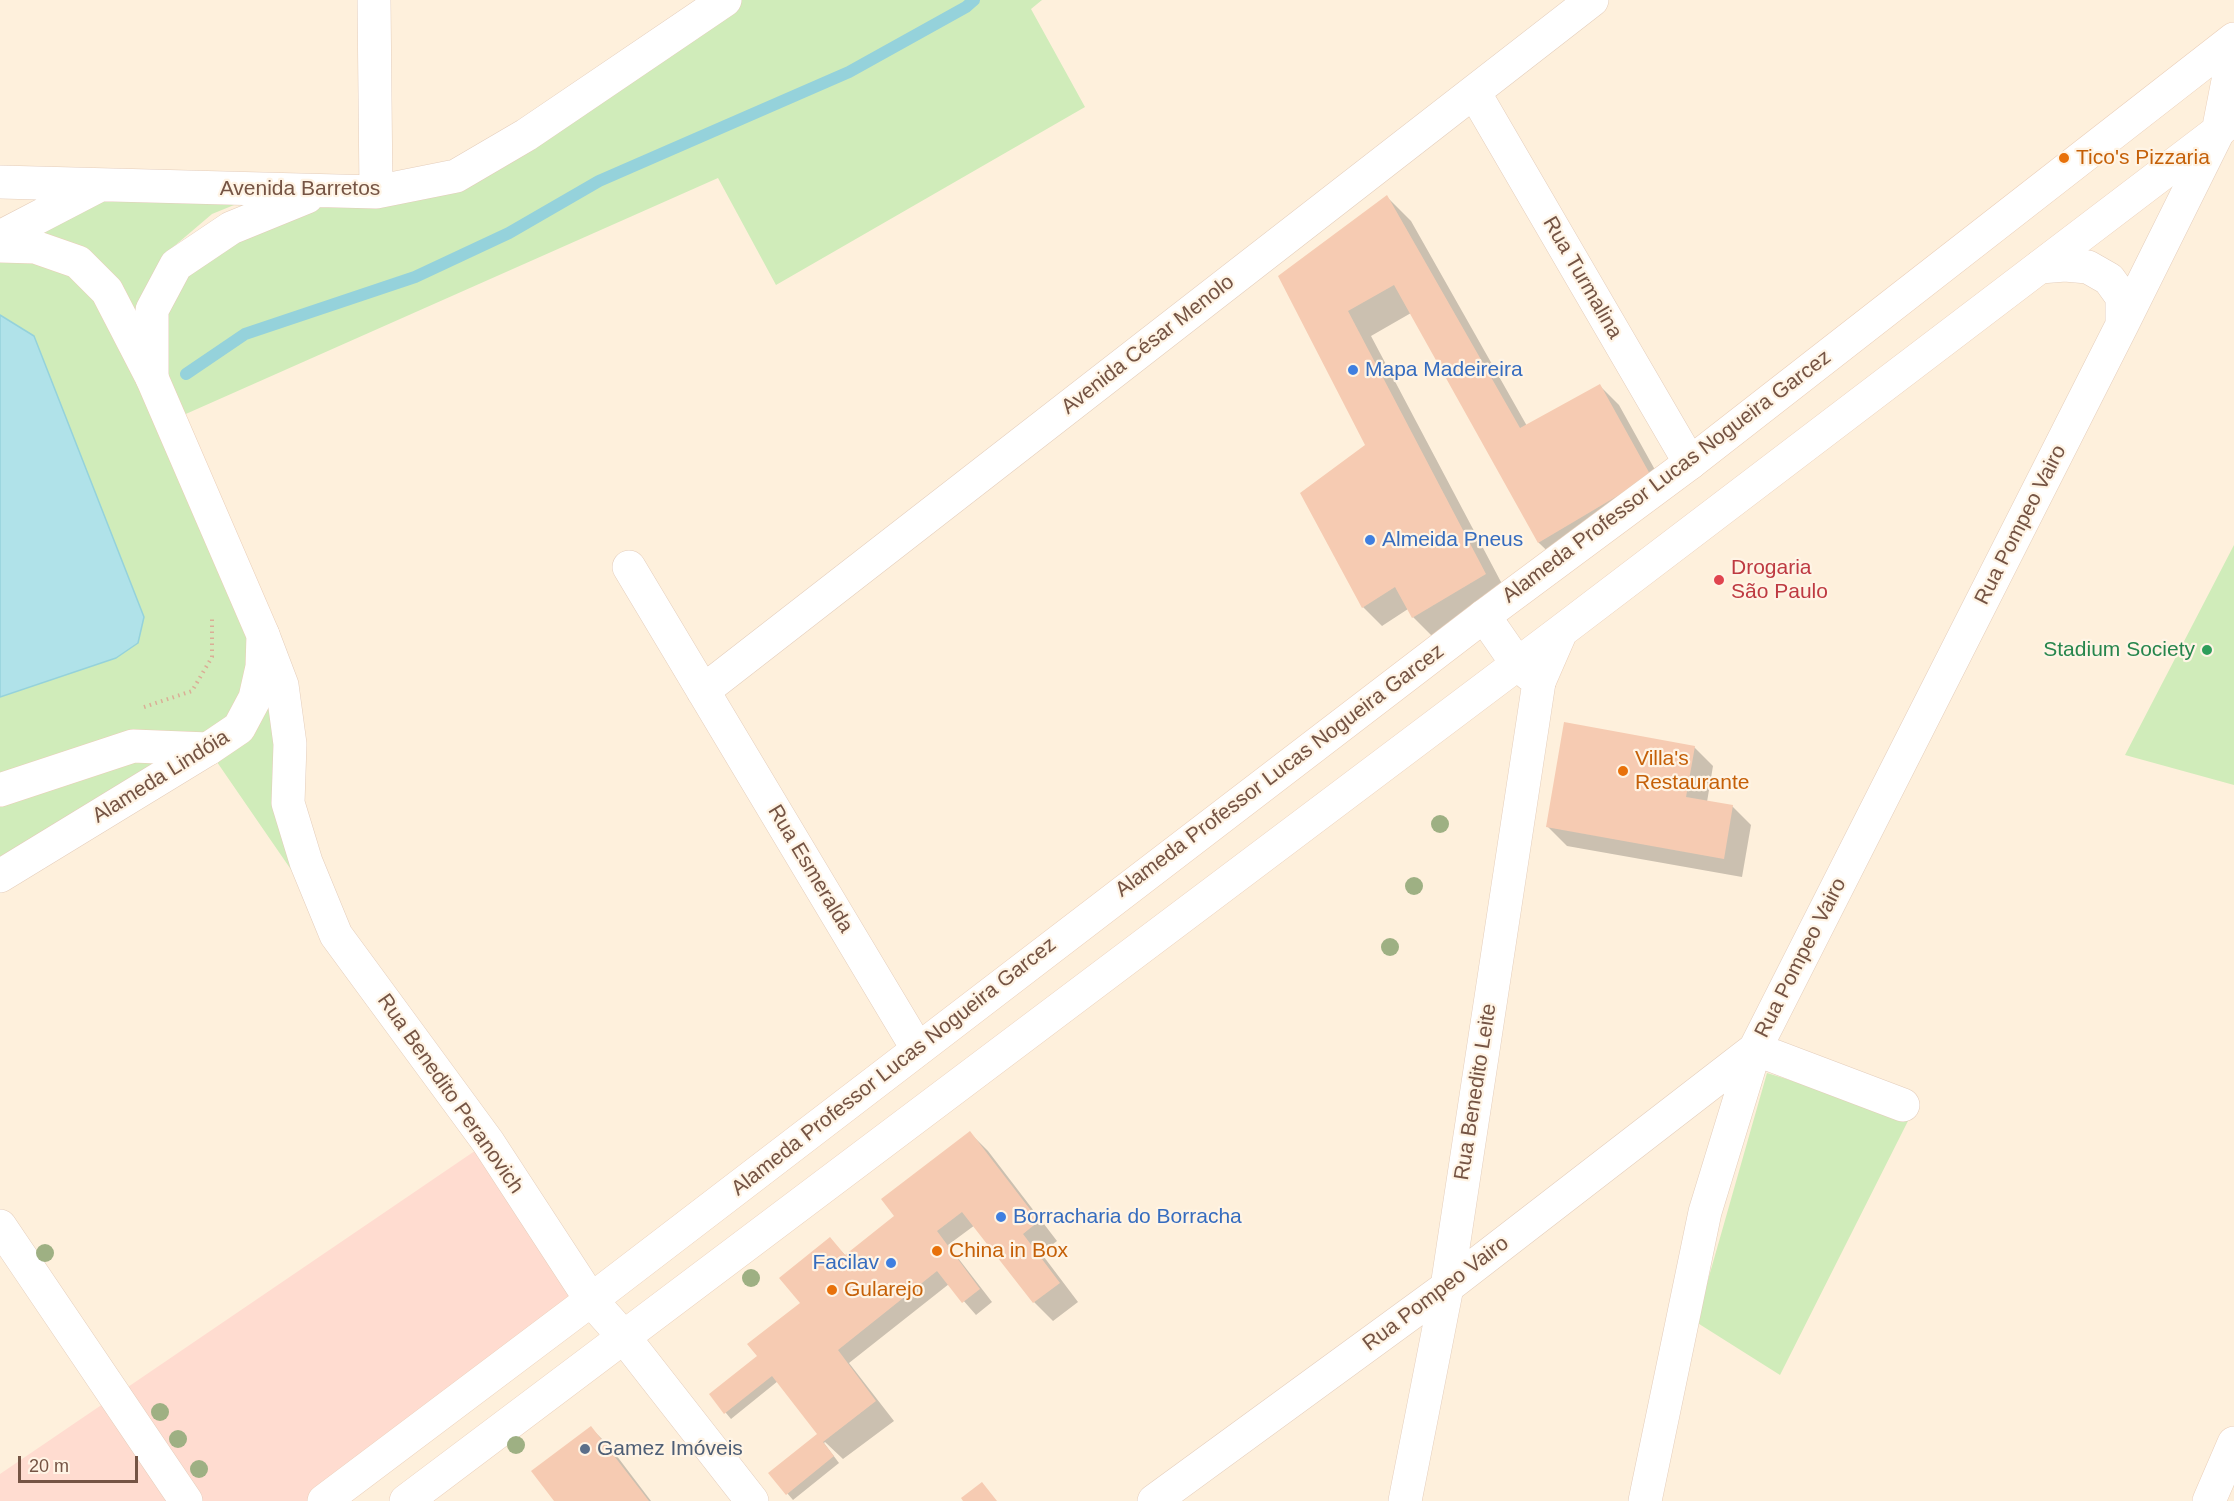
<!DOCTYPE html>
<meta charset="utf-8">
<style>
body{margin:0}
#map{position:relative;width:2234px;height:1501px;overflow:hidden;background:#fef0dc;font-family:Helvetica,sans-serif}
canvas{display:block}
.scale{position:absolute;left:18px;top:1456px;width:120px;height:27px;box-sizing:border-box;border:3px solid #755444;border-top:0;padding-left:8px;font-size:18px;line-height:21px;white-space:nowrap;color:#755444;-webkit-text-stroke:4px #fff4e5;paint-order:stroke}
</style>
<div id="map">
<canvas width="2234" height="1501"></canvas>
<div class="scale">20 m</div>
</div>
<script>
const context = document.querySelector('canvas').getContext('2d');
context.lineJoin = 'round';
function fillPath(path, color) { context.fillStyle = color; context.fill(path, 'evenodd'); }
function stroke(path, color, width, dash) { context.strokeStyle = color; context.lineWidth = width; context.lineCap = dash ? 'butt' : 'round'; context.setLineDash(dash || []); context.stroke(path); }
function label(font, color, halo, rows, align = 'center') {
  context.font = font + ' Helvetica,sans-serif'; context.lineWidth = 4.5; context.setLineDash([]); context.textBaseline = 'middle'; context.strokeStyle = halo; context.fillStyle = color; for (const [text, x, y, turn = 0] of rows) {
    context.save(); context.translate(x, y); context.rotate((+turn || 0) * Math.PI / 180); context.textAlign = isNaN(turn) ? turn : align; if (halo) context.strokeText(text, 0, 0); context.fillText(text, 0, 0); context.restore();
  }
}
fillPath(new Path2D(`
 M488,1142L591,1300L324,1501H0V1474Z`), '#ffdcd0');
fillPath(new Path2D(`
 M725,0H1042L1031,9L1085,107L776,285L718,178L170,421L290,744L336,935L208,749L0,877V246L78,262L152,377L176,265L322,191L456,176Z
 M261,194L212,214L165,254L141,335L112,289L12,241L97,197Z
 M2234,545V785L2125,755Z
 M1767,1073L1910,1117L1780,1375L1696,1322Z`), '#d0ecba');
const water = new Path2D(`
 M0,315L34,336L144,617L138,643L116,658L0,697Z`);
fillPath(water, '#b0e2e9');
stroke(water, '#95d2db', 1.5);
fillPath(new Path2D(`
 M1387,197L1411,221L1527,426L1600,386L1619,405L1669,495L1564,567L1539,543L1411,313L1371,336L1510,599L1432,636L1413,617L1408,609L1382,626L1363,607L1369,451L1280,277Z
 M1694,747L1713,766L1707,802L1732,806L1751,825L1742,877L1567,846L1548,827Z
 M970,1133L988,1151L1057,1241L1041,1253L1078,1302L1053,1321L1034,1302L975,1225L948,1245L992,1302L976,1315L949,1284L849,1363L894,1421L843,1459L825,1442L824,1443L839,1463L793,1500L770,1473L824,1440L778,1381L731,1419L711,1395L759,1357L802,1304L830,1239L846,1256L897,1216Z
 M591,1428L610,1447L651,1501H556Z`), '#0003');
stroke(new Path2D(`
 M186,374L245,334L415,277L509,233L599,181L849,72L966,7L974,0`), '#95d2db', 12);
fillPath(new Path2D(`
 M1387,195L1520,428L1600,384L1651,476L1538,543L1394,285L1348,311L1486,574L1412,618L1395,587L1362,608L1300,493L1365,445L1278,276Z
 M1564,722L1695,746L1686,797L1733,805L1724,859L1546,827Z
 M970,1131L1039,1221L1023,1234L1060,1283L1033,1303L962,1212L937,1231L980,1289L962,1303L937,1271L838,1350L876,1401L823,1442L834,1456L786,1495L768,1473L817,1434L772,1376L724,1414L709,1394L757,1356L747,1344L800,1303L779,1278L830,1237L845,1255L894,1216L881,1199Z
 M591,1426L649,1501H554L531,1471Z
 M982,1482L997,1501H963L961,1498Z`), '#f6cbb2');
const street = new Path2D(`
 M374,0L376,192
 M1474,92L1690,463
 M0,182L376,192L456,176L526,135L725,0
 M0,237L98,186
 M2040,267L2065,265L2088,267L2109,279L2122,297V325
 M152,378V310L176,265L231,228L307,197
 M629,567L917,1048
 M263,635L282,685L290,744L288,803L306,862L336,935L488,1142L591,1300L623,1336L752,1501
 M703,691L1592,0
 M0,876L208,749
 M1755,1049L1903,1105
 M0,1226L186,1501
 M1154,1501L1447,1287L1755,1049L2122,325L2218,132
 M1405,1501L1447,1287L1539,682L1518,665L1484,616
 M1645,1501L1705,1212L1755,1049`);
const secondary = new Path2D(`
 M2218,132L2234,50
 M0,246L35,247L78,262L107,291L152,378L263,635L262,667L255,698L239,728L208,749L133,746L0,790
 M1539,682L1560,634
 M324,1501L591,1300L1484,616L1690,463L2234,39
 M406,1501L1560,632L2234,119
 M2209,1501L2234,1443`);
stroke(street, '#e4cdbb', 34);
stroke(secondary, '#eaceb8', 34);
stroke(new Path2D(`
 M144,707L192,691L212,657V617`), '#daae96', 4, [1.5, 4.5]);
stroke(street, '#fff', 33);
stroke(secondary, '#fff', 33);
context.fillStyle = '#9eb083';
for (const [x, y] of [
 [1440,824],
 [1414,886],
 [1390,947],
 [45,1253],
 [751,1278],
 [160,1412],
 [178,1439],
 [516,1445],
 [199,1469]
]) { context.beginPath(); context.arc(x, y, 9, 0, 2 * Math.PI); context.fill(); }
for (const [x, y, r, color] of [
 [2064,158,6,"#e8710a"],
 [1353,370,6,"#3f7fe0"],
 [1370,540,6,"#3f7fe0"],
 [1719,580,6,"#e0444e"],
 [2207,650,6,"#2e9e5b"],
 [1623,771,6,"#e8710a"],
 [1001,1217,6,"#3f7fe0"],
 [937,1251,6,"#e8710a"],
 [891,1263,6,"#3f7fe0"],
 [832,1290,6,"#e8710a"],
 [585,1449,6,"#5c6f8a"]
]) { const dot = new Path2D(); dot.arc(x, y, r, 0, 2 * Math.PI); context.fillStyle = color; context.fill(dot); stroke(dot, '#fff4e5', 2); }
label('21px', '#c56008', '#fff4e5', [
 ["Tico's Pizzaria",2076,158],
 ["Villa's",1635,759],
 ["Restaurante",1635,783],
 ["China in Box",949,1251],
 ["Gularejo",844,1290]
], 'left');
label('21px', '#755444', '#fff4e5', [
 ["Avenida Barretos",300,189],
 ["Rua Turmalina",1582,278,60],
 ["Avenida César Menolo",1148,345,-38],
 ["Alameda Professor Lucas Nogueira Garcez",1667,477,-37],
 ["Rua Pompeo Vairo",2021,525,-63],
 ["Alameda Professor Lucas Nogueira Garcez",1280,771,-37],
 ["Alameda Lindóia",161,777,-32],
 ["Rua Esmeralda",810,869,59],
 ["Rua Pompeo Vairo",1801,958,-63],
 ["Alameda Professor Lucas Nogueira Garcez",894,1067,-38],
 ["Rua Benedito Leite",1476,1092,-81],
 ["Rua Benedito Peranovich",450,1094,55],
 ["Rua Pompeo Vairo",1436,1294,-37]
]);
label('21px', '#366cbe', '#fff4e5', [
 ["Mapa Madeireira",1365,370],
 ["Almeida Pneus",1382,540],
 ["Borracharia do Borracha",1013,1217],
 ["Facilav",879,1263,"right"]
], 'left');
label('21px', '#be3a42', '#fff4e5', [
 ["Drogaria",1731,568],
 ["São Paulo",1731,592]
], 'left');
label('21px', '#27864d', '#fff4e5', [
 ["Stadium Society",2195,650]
], 'right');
label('21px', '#4e5e75', '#fff4e5', [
 ["Gamez Imóveis",597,1449]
], 'left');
</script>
